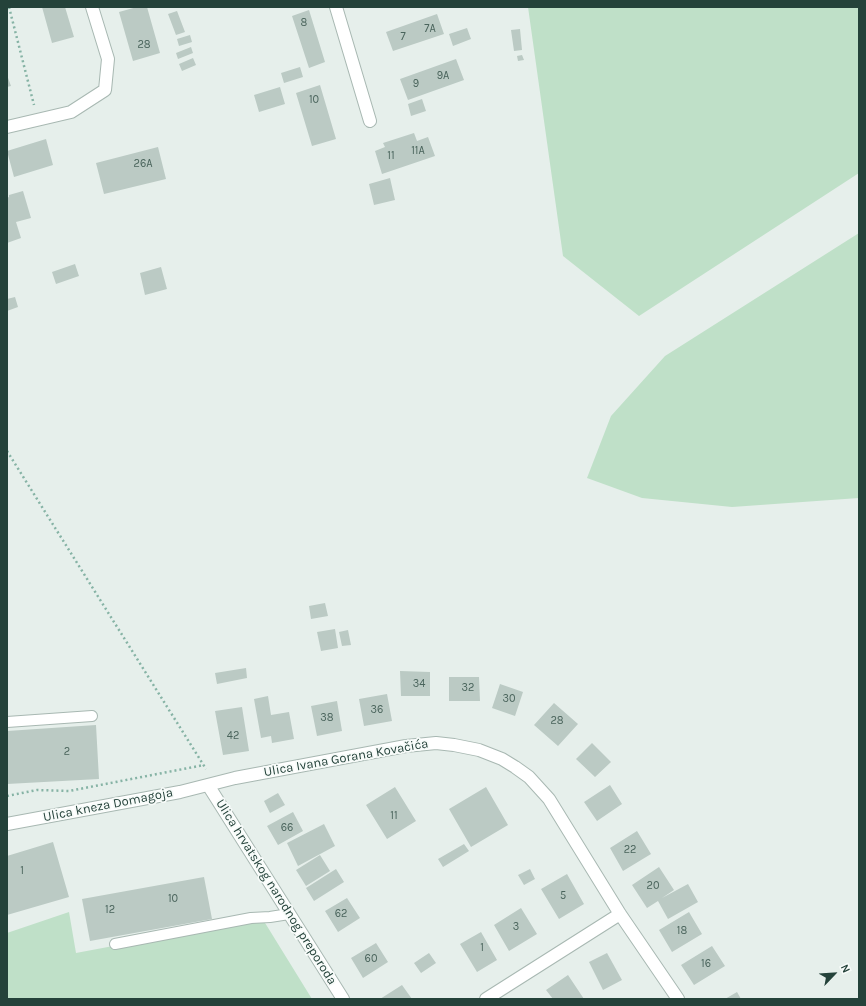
<!DOCTYPE html>
<meta charset="utf-8">
<style>
body{margin:0}
#map{position:relative;width:866px;height:1006px;overflow:hidden;background:#e6efeb;font-family:Karla,sans-serif}
canvas{display:block}
.frame{position:absolute;inset:0;border:8px solid #24423a;pointer-events:none}
.north{position:absolute;left:814px;top:954px;width:40px;height:40px;-webkit-text-stroke:3px #f7fbf9;paint-order:stroke;rotate:65deg;font-size:11px;font-weight:700;line-height:16px;text-align:center;color:#24423a}
.north::after{content:'';display:block;margin:auto;width:14px;height:18px;background:#24423a;clip-path:polygon(50% 0,100% 100%,50% 72%,0 100%)}
</style>
<div id="map">
<canvas width="866" height="1006"></canvas>
<div class="frame"></div>
<div class="north">N</div>
</div>
<script>
const context = document.querySelector('canvas').getContext('2d');
context.lineJoin = 'round';
function fillPath(path, color) { context.fillStyle = color; context.fill(path, 'evenodd'); }
function stroke(path, color, width, dash) { context.strokeStyle = color; context.lineWidth = width; context.lineCap = dash ? 'butt' : 'round'; context.setLineDash(dash || []); context.stroke(path); }
function label(font, color, halo, rows, align = 'center') {
  context.font = font + ' Karla,sans-serif'; context.lineWidth = 3.5; context.setLineDash([]); context.textBaseline = 'middle'; context.strokeStyle = halo; context.fillStyle = color; for (const [text, x, y, turn = 0] of rows) {
    context.save(); context.translate(x, y); context.rotate((+turn || 0) * Math.PI / 180); context.textAlign = isNaN(turn) ? turn : align; if (halo) context.strokeText(text, 0, 0); context.fillText(text, 0, 0); context.restore();
  }
}
fillPath(new Path2D(`
 M528,7H859V173L639,316L563,256Z
 M859,233V498L732,507L642,498L587,478L611,416L665,356Z
 M69,912L76,953L262,918L312,999H7V933Z`), '#bfe0c8');
fillPath(new Path2D(`
 M42,7H65L74,37L52,43Z
 M137,7H147L160,53L133,61L119,12Z
 M309,10L325,62L309,68L292,16Z
 M177,11L185,32L176,35L168,14Z
 M437,14L444,34L393,51L386,32Z
 M467,28L471,39L453,46L449,34Z
 M520,29L522,50L514,51L511,30Z
 M190,35L192,42L179,46L177,39Z
 M191,47L193,53L178,59L176,53Z
 M522,55L524,60L518,61L517,56Z
 M193,58L196,65L182,71L179,64Z
 M456,59L464,80L408,100L400,79Z
 M300,67L303,77L284,83L281,73Z
 M7,75L11,86L7,87Z
 M320,85L336,139L312,146L296,93Z
 M280,87L285,104L259,112L254,95Z
 M422,99L426,111L411,116L408,104Z
 M414,133L417,141L428,137L435,156L382,174L375,151L385,147L383,143Z
 M46,139L53,165L14,177L7,151Z
 M158,147L166,179L104,194L96,163Z
 M390,178L395,200L374,205L369,184Z
 M23,191L31,218L16,222L21,238L7,243V198L9,197V195Z
 M75,264L79,276L56,284L52,272Z
 M161,267L167,289L145,295L140,273Z
 M15,297L18,307L7,311V299Z
 M325,603L328,616L311,619L309,606Z
 M335,629L338,648L321,651L317,632Z
 M348,630L351,645L342,646L339,632Z
 M246,668L247,678L217,684L215,673Z
 M400,671L430,672V696H401Z
 M449,677H479L480,701H449Z
 M500,684L523,692L515,716L492,708Z
 M387,694L392,721L364,726L359,699Z
 M268,696L271,715L289,712L294,739L272,743L271,736L261,738L254,699Z
 M337,701L342,731L317,736L311,706Z
 M554,703L578,724L558,746L534,725Z
 M242,707L249,751L223,755L215,711Z
 M96,725L99,779L7,784V731Z
 M592,743L611,762L595,777L576,759Z
 M610,785L622,804L597,821L584,802Z
 M395,787L416,821L387,839L366,805Z
 M486,787L508,825L471,847L449,809Z
 M278,793L285,805L270,813L264,801Z
 M293,812L303,831L278,845L267,826Z
 M324,824L335,846L298,866L287,843Z
 M637,831L651,854L623,871L610,848Z
 M53,842L69,897L7,915V856Z
 M464,844L469,851L443,867L438,859Z
 M320,855L330,871L306,886L296,870Z
 M659,867L674,890L662,898L688,884L698,902L668,919L658,901L647,908L632,885Z
 M336,869L344,882L314,901L306,888Z
 M530,869L535,879L524,885L518,875Z
 M567,874L584,904L559,919L541,889Z
 M204,877L212,919L90,941L82,899Z
 M347,898L360,918L338,932L325,911Z
 M521,908L537,934L509,951L494,925Z
 M689,912L702,934L672,952L659,930Z
 M481,932L497,960L477,972L460,944Z
 M376,943L388,962L363,978L351,958Z
 M712,946L725,966L694,985L681,965Z
 M429,953L436,963L421,973L414,963Z
 M607,953L622,980L603,990L589,962Z
 M568,975L584,999H553L546,990Z
 M402,985L412,999H380Z
 M737,992L741,999H725Z`), '#bbcac4');
const lane = new Path2D(`
 M7,722L92,716
 M115,944L251,918L270,917L289,914`);
const street = new Path2D(`
 M336,7L370,121
 M7,127L71,112L105,90L108,59L92,7
 M208,785L343,999
 M7,824L180,792L235,778L406,746L436,743L454,745L479,750L502,759L515,767L529,777L549,799L620,914L678,999
 M486,999L620,914`);
stroke(lane, '#a8b8b2', 12);
stroke(street, '#a8b8b2', 14);
stroke(new Path2D(`
 M9,7L34,105
 M7,451L206,769
 M7,796L37,790L69,791L204,765`), '#86b3a5', 2.5, [2, 3]);
stroke(lane, '#fff', 10);
stroke(street, '#fff', 12);
label('11px', '#4a645c', null, [
 ["8",304,23],
 ["7A",430,29],
 ["7",403,37],
 ["28",144,45],
 ["9A",443,76],
 ["9",416,84],
 ["10",314,100],
 ["11A",418,151],
 ["11",391,156],
 ["26A",143,164],
 ["34",419,684],
 ["32",468,688],
 ["30",509,699],
 ["36",377,710],
 ["38",327,718],
 ["28",557,721],
 ["42",233,736],
 ["2",67,752],
 ["11",394,816],
 ["66",287,828],
 ["22",630,850],
 ["1",22,871],
 ["20",653,886],
 ["5",563,896],
 ["10",173,899],
 ["12",110,910],
 ["62",341,914],
 ["3",516,927],
 ["18",682,931],
 ["1",482,948],
 ["60",371,959],
 ["16",706,964]
]);
label('13px', '#24423a', '#f7fbf9', [
 ["Ulica Ivana Gorana Kovačića",346,758,-10],
 ["Ulica kneza Domagoja",108,805,-11],
 ["Ulica hrvatskog narodnog preporoda",276,892,58]
]);
</script>
